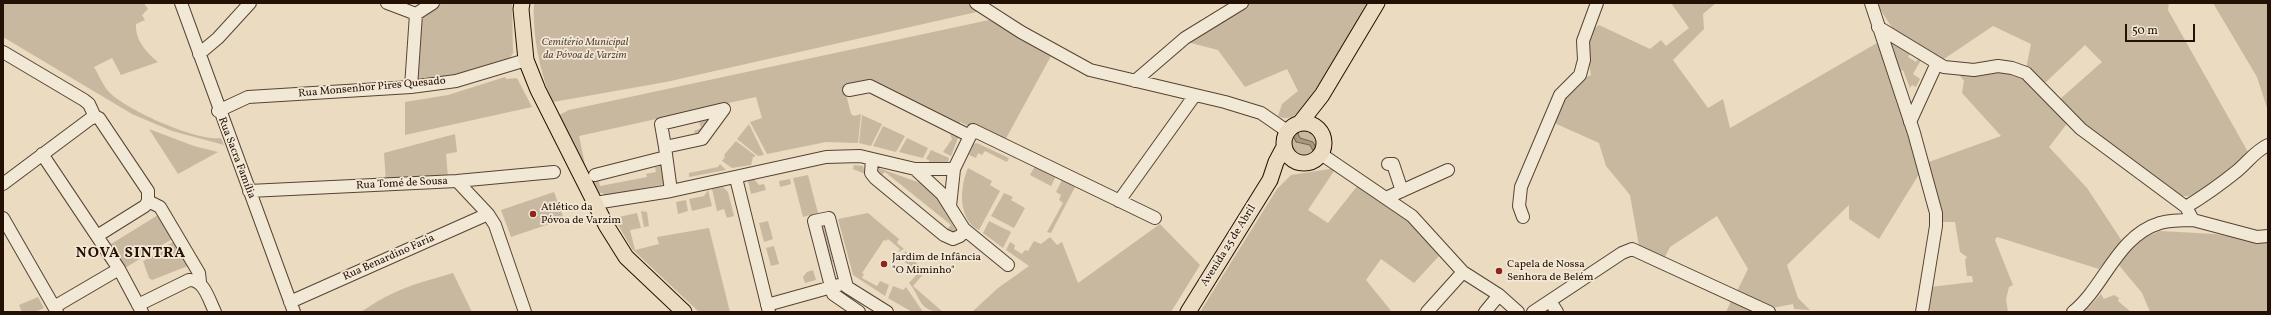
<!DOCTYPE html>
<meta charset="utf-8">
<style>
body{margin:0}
#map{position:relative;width:2271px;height:315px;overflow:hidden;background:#ebdbc0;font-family:Vollkorn,serif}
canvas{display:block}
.frame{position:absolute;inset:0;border:4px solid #251004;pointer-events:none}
.scale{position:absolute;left:2125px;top:24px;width:70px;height:18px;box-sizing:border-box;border:2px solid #251004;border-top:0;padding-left:5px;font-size:12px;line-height:14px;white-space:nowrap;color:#251004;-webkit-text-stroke:3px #f2e8d6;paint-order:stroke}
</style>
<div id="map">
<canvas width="2271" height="315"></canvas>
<div class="frame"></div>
<div class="scale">50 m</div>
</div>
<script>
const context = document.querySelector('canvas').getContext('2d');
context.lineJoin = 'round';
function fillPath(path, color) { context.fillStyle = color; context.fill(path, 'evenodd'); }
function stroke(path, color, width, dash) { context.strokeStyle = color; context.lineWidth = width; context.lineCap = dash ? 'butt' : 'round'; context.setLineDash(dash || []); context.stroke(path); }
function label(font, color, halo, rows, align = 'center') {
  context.font = font + ' Vollkorn,serif'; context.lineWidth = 3.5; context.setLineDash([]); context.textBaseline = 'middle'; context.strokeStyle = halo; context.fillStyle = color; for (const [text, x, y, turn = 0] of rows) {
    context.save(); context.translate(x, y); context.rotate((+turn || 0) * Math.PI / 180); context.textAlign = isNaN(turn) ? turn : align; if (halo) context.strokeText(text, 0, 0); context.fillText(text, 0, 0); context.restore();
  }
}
fillPath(new Path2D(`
 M3,3H144L148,9L142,15L145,20L136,24C135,40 146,52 158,62L121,75L112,58L94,67C99,75 103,86 110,93C127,110 198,142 221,138L224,145L172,131L132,114L3,37Z
 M442,3H512L513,53L510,58L447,79L417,83L421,21L423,16Z
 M534,3H969L981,11L666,82L553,102C540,75 532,33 534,3Z
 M1249,3H1370L1305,106C1298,114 1289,122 1278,116L1282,104L1298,91L1287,69L1245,87L1218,50L1187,42Z
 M1671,3H1716L1703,14L1704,29L1673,60L1708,108L1723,99L1730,128L1877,43L1881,46L1921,171L1879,239L1849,219V205L1787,265L1798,298L1810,310L1794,309L1793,304L1773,308L1736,293L1748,269L1717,216L1670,247L1664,259L1639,246L1630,195L1606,166L1599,143L1552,122C1560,105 1571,82 1591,75L1587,52L1588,33L1599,25L1650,49L1661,40L1666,46L1689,28Z
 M1876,3H2169L2168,10L2248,152C2234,164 2206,191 2189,196C2185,197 2181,195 2177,194L2072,115L2059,100L2102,62L2085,45L2045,83L2026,69L2031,44L1993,26L1941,61L1893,29Z
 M2213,3H2268V111L2257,77Z
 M989,20L1051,56L1004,142L960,122L957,127L870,82L846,94L851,114L854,116L861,114L858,143L826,142L767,154L750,122L762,118L756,97L579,136L586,169L559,115L569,110Z
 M1890,42L1910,54L1908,57L1916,62L1918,59L1921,60L1913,74L1920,79L1916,87L1912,85L1910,88L1903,70L1899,72Z
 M2017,72L2069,121L2049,147L2087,188L2122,241L2099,269L1997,237L1995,240L2013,285L2009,287L2006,299L2008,312H1934L1928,309L1930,287L1973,282L1972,276H1967L1965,260L1967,257L1960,252L1955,222H1938L1926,163L2001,136L1962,93L1964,81L1958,73Z
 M505,77L506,79L517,78L532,107L405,135V102L448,95Z
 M862,115L882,124L871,146L859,143Z
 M708,119L710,120L697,139L694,131L701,128L699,122Z
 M749,124L764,155L758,156L737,139Z
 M883,126L905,136L896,152L873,146Z
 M1304,128C1316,128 1321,139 1317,150L1313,142C1305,139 1298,141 1297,131Z
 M149,129L194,146L218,152L178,174Z
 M455,134L457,152L446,154L448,177L386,182L384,153Z
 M950,134L958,138L951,156L943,152L952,139Z
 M1293,135L1298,143L1310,145L1313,153L1302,156C1292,152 1289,144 1293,135Z
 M907,138L928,148L923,158L899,152Z
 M736,141L756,156L753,157L751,165L732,168L722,161L725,157L724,155Z
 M976,143L979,144L1009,158L1007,162L985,151L982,155L978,153L976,158L969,155L973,145Z
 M931,150L949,158L948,162L929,166V160L926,159Z
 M720,164L726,170L689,177V173L718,167Z
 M854,165L863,166L865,174L853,169Z
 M661,166L665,184L604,196L603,193H599L592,180L598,179L600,186L647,177L646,174L656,172L655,167Z
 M1035,166L1056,176L1051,186L1030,175Z
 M876,167L923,184L934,193L957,232L953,234L947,229L951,225L885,172L880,176L874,169Z
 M968,168L992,181L990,185L1000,191L979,230C957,219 960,186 968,168Z
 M1336,168L1308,210L1328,223L1358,185L1411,219L1439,256L1414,283L1381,259L1366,280L1392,312H1200L1277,189L1291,175Z
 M808,175L818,213L803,217L793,178Z
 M754,179L759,185L764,184L766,190L751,194L748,181Z
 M790,179L791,184L780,187L779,181Z
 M1062,180L1075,187L1051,233L1047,232L1063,203L1059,200L1061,195L1056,192Z
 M723,187L728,192L734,216L727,218L724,209L717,211L712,189Z
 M708,190L712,206L692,211L689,199L704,196Z
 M554,192L564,219L511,237L501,210Z
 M1004,193L1013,197L1011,200L1025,208L1014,228L991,216Z
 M686,200L688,211L678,214L676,202Z
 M641,211L647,212L649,226L644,227Z
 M637,213L641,228L630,230L635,250L659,244L657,237L709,228L730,312H699L632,249L614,218Z
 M868,213L899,239L897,243L904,249L898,252L900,249L888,239L886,241L884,240L862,273L864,274L862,278L877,286L880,281L889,285L885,296L853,275L838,219Z
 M158,215L172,239L125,268L111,244Z
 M768,221L773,239L764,242L759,223Z
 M989,221L1011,232L1003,248L983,233Z
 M823,224L833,262L831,263L820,225Z
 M1160,224L1200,265L1171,312H972L998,288L1029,266L1006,250L1010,242L1015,245L1014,249L1022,254L1025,250L1028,251L1034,241L1041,244L1050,237L1057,245L1062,242L1078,283Z
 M2160,231L2215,234L2268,242V312H2150L2142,293L2118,264L2141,239Z
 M173,242L188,266L152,280L149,278L143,261L163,251L162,248Z
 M774,246L779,264L771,266L766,248Z
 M906,251L909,257L926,271L913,286L943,312C918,312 922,298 909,283L918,273L899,257Z
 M813,270L816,280L805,283L803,277L807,272Z
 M453,273L472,312H361C394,289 415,284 453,273Z
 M893,286L903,290L906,287L923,312H912L888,298Z
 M2101,294L2104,299L2114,295L2119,298L2118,301L2131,312H2084Z
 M38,297L44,308L37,311L22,312L19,305Z
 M1731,301L1755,312H1726Z`), '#c9b8a0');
const water = new Path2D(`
 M1297,131L1300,138L1313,142L1317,150L1314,153L1310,145L1296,142L1293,135Z`);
fillPath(water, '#a89680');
stroke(water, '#74604e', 1);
const minor = new Path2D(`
 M181,3L294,312
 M387,3L416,14L433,3
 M976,3L1021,32L1090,70L1225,102L1261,113L1287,131
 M1871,3L1914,133L1936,213V226L1922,312
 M1878,27L1944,67L1974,70L1998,66L2012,68L2026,73L2081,129L2186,207L2193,220C2182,220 2171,220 2160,223C2117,236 2105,286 2073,312
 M3,52L84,100L89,104L95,117
 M199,54L218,38L250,3
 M1135,81L1185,38L1242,3
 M411,87L416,14
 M218,111L248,97L411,87L456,81L526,60
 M1910,122L1937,63
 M970,136L973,130L1155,218
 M665,147L661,124L724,109L702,139L665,147L671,191
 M42,154L119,269L142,312
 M1321,154L1412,216L1463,272L1499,295L1518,312
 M872,159L871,173L875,178L944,235L953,239L960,236L965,230
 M1388,164H1393L1402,191
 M915,169L942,194L964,229L1008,265
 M595,175L666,157
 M736,178L769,312
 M457,181L488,214L495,225L525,312
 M3,184L90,119L95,117L99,118L148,191V201L145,206L97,236
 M249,191L457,181L554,172
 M1386,198L1448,170
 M148,201L160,207L199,273L200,282
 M1119,201L1195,95
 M595,203L671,191L826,157L860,156L915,169H954L970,136L870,86L849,90
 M950,206L954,169
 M2186,207C2204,196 2221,184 2237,171C2248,162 2255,151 2268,145
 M1523,217L1519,206L1521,187L1560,95L1580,75L1584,60L1583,41L1597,3
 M3,218L57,312
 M2193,220L2257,237L2268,236
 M1550,301L1557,312
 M290,302L488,214
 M138,305L189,280C204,279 209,300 215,312
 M767,305L839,285
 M54,307L119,269
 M859,312L833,294L814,221L829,218L847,287L887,312
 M1427,312L1463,272
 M1485,312L1499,295
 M1533,312L1622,253L1632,249L1769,312`);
const major = new Path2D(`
 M522,3L521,9L526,60L538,90L606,225L626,257L684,312
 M1284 143a20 20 0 1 1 40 0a20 20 0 1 1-40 0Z
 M1300,123L1322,95L1377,3
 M1188,312L1270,180L1276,162L1284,147`);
stroke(minor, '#564333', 14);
stroke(major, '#251004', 17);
stroke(minor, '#f2e8d6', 12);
stroke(major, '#ebdbc0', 15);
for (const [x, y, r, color] of [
 [533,214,4,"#8f2418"],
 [884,264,4,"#8f2418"],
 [1499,271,4,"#8f2418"]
]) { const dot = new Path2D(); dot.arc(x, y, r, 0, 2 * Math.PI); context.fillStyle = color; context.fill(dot); stroke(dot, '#f2e8d6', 1.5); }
label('italic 11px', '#5e4b3b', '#f2e8d6', [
 ["Cemitério Municipal",585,43],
 ["da Póvoa de Varzim",585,56]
]);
label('11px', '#251004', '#f2e8d6', [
 ["Rua Monsenhor Pires Quesado",372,88,-5],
 ["Rua Sacra Família",236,158,69],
 ["Rua Tomé de Sousa",402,184,-3],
 ["Avenida 25 de Abril",1229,246,-58],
 ["Rua Benardino Faria",389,258,-24]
]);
label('11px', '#251004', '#f2e8d6', [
 ["Atlético da",541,208],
 ["Póvoa de Varzim",541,221],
 ["Jardim de Infância",892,258],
 ["\"O Miminho\"",892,271],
 ["Capela de Nossa",1507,265],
 ["Senhora de Belém",1507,278]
], 'left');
context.letterSpacing = '1px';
label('bold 15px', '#251004', '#f2e8d6', [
 ["NOVA SINTRA",131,254]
]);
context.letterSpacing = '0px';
</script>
